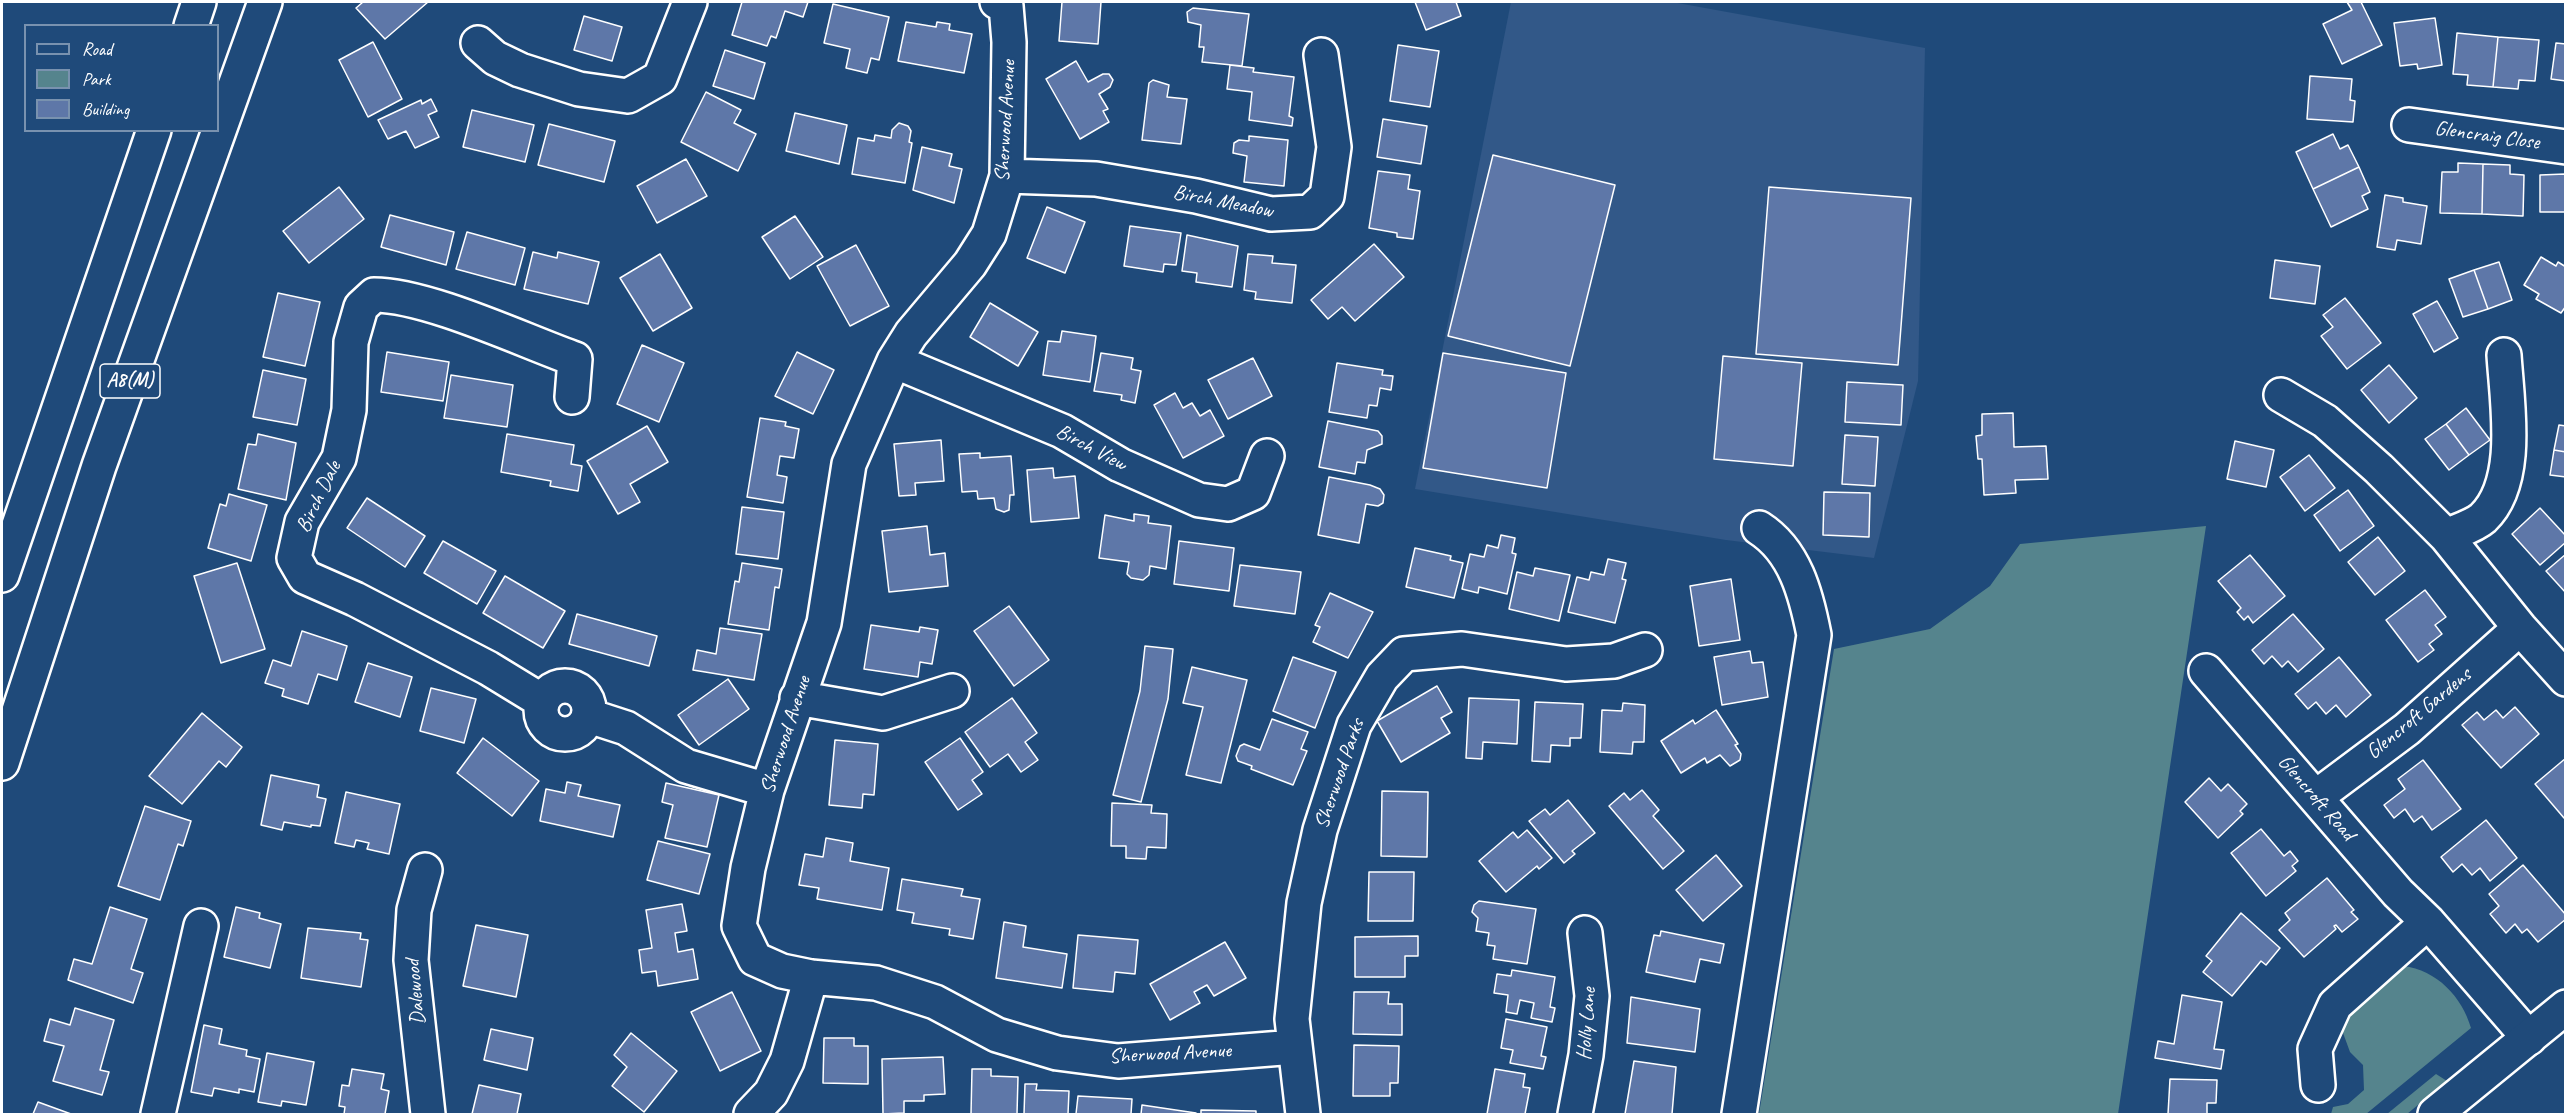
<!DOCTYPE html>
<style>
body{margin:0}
#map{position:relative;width:2567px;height:1116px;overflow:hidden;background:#1f4a7a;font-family:Caveat,sans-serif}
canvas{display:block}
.frame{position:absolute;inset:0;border:3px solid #fff;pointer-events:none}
.legend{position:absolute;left:24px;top:24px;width:195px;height:108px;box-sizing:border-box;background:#1f4a7a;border:2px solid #7992af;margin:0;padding:8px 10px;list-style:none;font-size:18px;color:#fff}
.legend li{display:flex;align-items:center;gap:12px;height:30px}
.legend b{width:30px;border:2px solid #7992af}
</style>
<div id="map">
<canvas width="2567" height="1116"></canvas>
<div class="frame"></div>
<ul class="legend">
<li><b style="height:8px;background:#1f4a7a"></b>Road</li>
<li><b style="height:16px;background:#55848d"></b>Park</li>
<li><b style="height:16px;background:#5e77a8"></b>Building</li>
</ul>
</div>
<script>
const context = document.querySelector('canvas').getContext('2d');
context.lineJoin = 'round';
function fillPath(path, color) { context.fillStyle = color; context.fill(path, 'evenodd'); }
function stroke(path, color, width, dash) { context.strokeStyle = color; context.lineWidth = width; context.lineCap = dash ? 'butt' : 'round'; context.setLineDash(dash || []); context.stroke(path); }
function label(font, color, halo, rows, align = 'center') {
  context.font = font + ' Caveat,sans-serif'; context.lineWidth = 4.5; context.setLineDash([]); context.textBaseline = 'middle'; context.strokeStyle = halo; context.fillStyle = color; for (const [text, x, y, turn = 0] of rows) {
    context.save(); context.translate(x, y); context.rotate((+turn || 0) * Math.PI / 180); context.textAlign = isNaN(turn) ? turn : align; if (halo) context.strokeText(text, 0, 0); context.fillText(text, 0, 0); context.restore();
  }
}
fillPath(new Path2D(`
 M1511,2H1672L1925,48L1918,381L1874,558L1726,540L1415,489Z`), '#325888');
fillPath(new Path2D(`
 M2206,526L2118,1114H1759L1834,649L1930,629L1990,586L2020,544Z
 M2403,966C2437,970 2462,997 2471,1028L2366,1114H2331L2333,1107L2348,1104L2364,1090L2363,1065L2350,1052L2339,1022Z
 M2436,1074L2447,1081L2407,1114H2387Z`), '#55848d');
const building = new Path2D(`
 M363,2H428L385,39L356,8Z
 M742,2H808L803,17L785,11L776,38L771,36L767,46L732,35Z
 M1062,2H1101L1098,44L1059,41Z
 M1415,2H1456L1461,16L1426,30Z
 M2347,2H2361L2382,45L2342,64L2323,24L2352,10Z
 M833,4L889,17L879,60L871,58L867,73L846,68L850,49L824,43Z
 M1193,8L1249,14L1242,66L1202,62L1204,47H1199L1201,25L1188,22L1187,12Z
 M584,16L622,27L612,61L574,50Z
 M2435,18L2442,65L2418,69L2417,64L2400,66L2394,23Z
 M906,22L936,27L937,22L950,24L949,30L972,34L964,73L898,61Z
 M2457,33L2498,37L2493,87L2467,85L2468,75L2453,74Z
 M2498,37L2539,40L2535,81L2519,80L2518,89L2493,87Z
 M373,42L402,99L368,117L339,60Z
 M2556,43L2566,44V81L2551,79Z
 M1398,45L1439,51L1430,107L1390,101Z
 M725,50L765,63L754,99L713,86Z
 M1076,61L1088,82L1103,74H1109L1113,80L1110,87L1099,94L1108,109L1103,111L1109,122L1080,139L1046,79Z
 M1230,65L1254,68L1253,72L1294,77L1289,116L1293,118L1292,126L1249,120L1252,92L1227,89Z
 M2310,76L2352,79L2350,100L2355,101L2353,122L2307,119Z
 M1153,80L1169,85L1167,97L1187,99L1181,144L1142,140L1149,83Z
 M706,92L741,110L734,123L756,134L738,171L681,142Z
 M431,99L437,111L428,115L439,137L415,148L406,131L388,139L378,120L421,100L422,104Z
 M472,110L534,125L525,162L463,147Z
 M795,113L847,125L839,164L786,151Z
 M1383,119L1427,126L1421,164L1377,157Z
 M899,123L908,126L911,131L909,142L912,143L905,183L852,174L858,138L874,141L875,135L891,138L892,130Z
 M549,124L615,141L604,182L538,165Z
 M2333,134L2340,149L2348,145L2359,167L2313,189L2296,152Z
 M1249,136L1288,140L1284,186L1244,182L1247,156L1233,153L1234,143L1239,140L1249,141Z
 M922,147L952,154L949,166L962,169L954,203L913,190Z
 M1493,155L1615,185L1570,366L1448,336Z
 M686,159L707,196L657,223L637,186Z
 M2458,163L2483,164L2482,214L2440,213L2442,172H2458Z
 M2483,164L2510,165V174L2524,175L2523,216L2482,214Z
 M2359,167L2370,192L2362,196L2368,209L2331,227L2313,189Z
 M1378,171L1410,175L1408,189L1420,191L1413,239L1397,237V233L1369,228Z
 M2565,174V212H2540V175Z
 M339,187L364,219L309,263L283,231Z
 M1769,187L1911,198L1898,365L1756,354Z
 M2385,195L2403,198V202L2427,206L2421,244L2397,240L2395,250L2377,247Z
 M1047,207L1085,222L1065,273L1027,258Z
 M390,215L454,232L446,265L381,247Z
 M795,216L823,257L790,279L762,237Z
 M1130,226L1181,233L1176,265L1164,264L1163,272L1124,266Z
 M467,232L525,248L515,285L456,269Z
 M1187,235L1238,246L1232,287L1196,282L1197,273L1182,271Z
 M1374,244L1404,277L1355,321L1342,307L1328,319L1311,300Z
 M856,245L889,306L850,326L817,266Z
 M533,252L557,258L558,252L599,262L588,304L524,289Z
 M660,254L692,308L653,331L620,278Z
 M1248,254L1273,256L1272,263L1296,265L1292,303L1255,299L1256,292L1244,290Z
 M2541,257L2556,266L2558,262L2566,267V306L2561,313L2536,299L2539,294L2524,285Z
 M2275,260L2320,266L2315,304L2270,298Z
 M2499,262L2512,300L2488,309L2474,270Z
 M2474,270L2488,309L2463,317L2449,279Z
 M278,293L320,302L305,366L263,357Z
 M2345,298L2381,343L2347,369L2321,336L2333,327L2323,315Z
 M2437,301L2458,338L2434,352L2413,314Z
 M990,303L1038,332L1018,366L970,337Z
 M1062,331L1096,336L1090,382L1043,375L1048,341L1060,342Z
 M642,345L684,363L659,422L617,404Z
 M387,352L449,362L443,401L381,392Z
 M797,352L834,370L813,414L775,396Z
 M1101,353L1133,358L1131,369L1141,371L1135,403L1121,400L1122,395L1094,391Z
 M1443,353L1566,373L1547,488L1423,468Z
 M1723,356L1802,363L1793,466L1714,459Z
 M1253,358L1272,396L1228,419L1208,380Z
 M1337,363L1383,370L1382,375L1393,376L1391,390L1380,388L1377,406L1369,405L1367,418L1329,412Z
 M2389,365L2417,398L2389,423L2361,390Z
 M263,370L306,379L297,425L253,417Z
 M451,375L513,385L507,427L444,418Z
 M1847,382L1903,385L1901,425L1845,422Z
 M1175,393L1183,408L1192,403L1200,416L1210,410L1224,436L1183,458L1154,405Z
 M2466,408L2490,440L2469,455L2446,424Z
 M2013,413L2014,447L2046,446L2048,479L2015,480L2016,493L1984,495L1982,459H1978L1976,436L1982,435V414Z
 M760,418L786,422L785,426L799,429L794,458L780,456L777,475L787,477L783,503L747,497Z
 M1328,421L1378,431L1382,436V444L1367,450L1365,463L1357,462L1355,474L1319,467Z
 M2446,424L2469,455L2449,470L2425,439Z
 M2559,425L2566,426V452L2554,450Z
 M647,426L668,462L630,484L640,502L618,514L587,461Z
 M258,434L296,443L286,500L238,489L248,444L256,445Z
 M507,434L574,445L571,464L582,466L578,491L550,486L551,481L501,472Z
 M1845,435L1878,437L1875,486L1842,484Z
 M941,440L944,481L915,483L916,495L899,496L894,444Z
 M2235,441L2274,450L2266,487L2227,479Z
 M2554,450L2566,452V477L2550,475Z
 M980,453V458L1011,456L1014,495H1010L1009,510L1004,512L996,509L994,498L978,499L977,491L962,492L959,454Z
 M2309,455L2335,488L2305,511L2280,477Z
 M1053,468L1054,478L1075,476L1079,518L1031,522L1027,470Z
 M1329,477L1370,485L1380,489L1384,495L1383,503L1378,506L1366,504L1359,543L1318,535Z
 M2348,490L2374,526L2340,551L2314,515Z
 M1824,492L1870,493L1869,537L1823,535Z
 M229,494L267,505L251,561L208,548L220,504L226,506Z
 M367,498L425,536L405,567L347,528Z
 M742,507L784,512L778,559L736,554Z
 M2540,508L2566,536V542L2540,565L2512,534Z
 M1134,514L1149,516L1148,523L1171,526L1166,569L1150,566L1149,575L1143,580L1131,578L1127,574L1129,562L1099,558L1105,515L1134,521Z
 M927,526L930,555L945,553L948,586L889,592L882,531Z
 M1501,535L1515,538L1512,553L1516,554L1507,594L1479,587L1478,593L1462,589L1470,554L1484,557L1487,545L1498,548Z
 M2378,537L2405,571L2375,595L2348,562Z
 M443,541L496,571L477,604L424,573Z
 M1179,541L1234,548L1229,591L1174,584Z
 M1415,548L1451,556L1450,560L1463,563L1454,598L1406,587Z
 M2566,554V593L2546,571Z
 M2250,555L2285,596L2253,623L2248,616L2244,620L2237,612L2241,608L2218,581Z
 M1608,559L1626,563L1622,579L1626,580L1615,623L1568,612L1577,577L1589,580L1591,572L1604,575Z
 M237,563L265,649L221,663L194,576Z
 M742,563L782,569L779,588L775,587L769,630L728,624L735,581L739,582Z
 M1240,565L1301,572L1295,614L1234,606Z
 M1535,568L1570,575L1559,621L1509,609L1517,572L1533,576Z
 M505,576L565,611L543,648L483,613Z
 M1731,579L1740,640L1699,646L1690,586Z
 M2425,590L2446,617L2435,625L2442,634L2429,644L2434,650L2418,662L2386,620Z
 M1330,593L1373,612L1348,658L1313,642L1320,627L1315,625Z
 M1009,606L1049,660L1014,686L974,631Z
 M577,614L657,636L649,666L569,644Z
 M2293,614L2324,649L2298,672L2288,661L2282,667L2272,656L2264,664L2252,650Z
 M871,625L919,632L920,627L938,630L932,664L920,662L918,677L864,669Z
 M720,628L762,634L754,680L693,670L697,650L716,654Z
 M302,631L347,646L337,680L318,674L308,704L282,696L284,689L265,683L273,660L291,666Z
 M1145,646L1173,649L1168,699L1141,802L1113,795L1140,691Z
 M1750,651L1752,663L1763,662L1768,697L1722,705L1714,657Z
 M1293,657L1336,672L1315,728L1273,711Z
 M2339,657L2371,695L2346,717L2336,705L2326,714L2316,702L2308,709L2295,694Z
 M368,663L412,677L400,717L355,702Z
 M1192,667L1247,680L1221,783L1186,775L1203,707L1183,703Z
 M728,679L749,709L699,745L678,715Z
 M1437,686L1452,712L1441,718L1450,733L1401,762L1377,721Z
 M431,688L476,699L464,743L420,731Z
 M1012,698L1037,733L1025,742L1038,760L1021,772L1008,754L990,767L965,732Z
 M1469,698L1519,700L1517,744L1483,742L1482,759L1466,758Z
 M1535,702L1583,704L1581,738H1570V746L1551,745L1550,762L1532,761Z
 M1623,703L1645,705L1644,742H1633L1632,754L1600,752L1602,710L1622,711Z
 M2515,707L2539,734L2501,768L2462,725L2477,712L2484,720L2496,710L2503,718Z
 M1716,710L1738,744L1735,745L1741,754L1740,760L1730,766L1720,755L1707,763L1705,758L1681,773L1661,741L1693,720L1695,724Z
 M202,713L242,747L226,767L219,761L182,804L149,776Z
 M1272,719L1308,732L1301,749L1307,751L1293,785L1251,769L1252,766L1238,761L1236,756L1240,746L1244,744L1260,750Z
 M483,738L539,781L512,816L457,773Z
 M960,738L983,772L972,780L982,794L958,810L925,762Z
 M835,740L878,744L874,795L863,794L862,808L829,805Z
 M2566,758V816L2564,818L2535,784Z
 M2423,760L2461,809L2432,830L2422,816L2414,822L2405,809L2394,818L2384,805L2405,789L2398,779Z
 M271,775L319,785L317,797L326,799L320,826L311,825V827L284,822L282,830L261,825Z
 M2209,778L2221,791L2228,784L2247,804L2240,811L2243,814L2218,838L2185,802Z
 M567,782L581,785L578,796L620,805L613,837L540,821L546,789L565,793Z
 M666,783L719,795L707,847L665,838L673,805L662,802Z
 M1642,790L1659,810L1653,816L1684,851L1663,869L1609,806L1624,793L1630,800Z
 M1382,791L1428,792L1427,857L1381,856Z
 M346,792L400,804L389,854L367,849L369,843L356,840L354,847L335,843Z
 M1568,800L1595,833L1572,851L1575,854L1564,863L1529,821L1545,809L1550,815Z
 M1112,803L1152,805L1151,813L1167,814L1166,848L1147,847L1146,859L1126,858V846H1111Z
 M145,806L191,821L183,846L178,844L160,900L118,886Z
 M2486,820L2517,858L2490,881L2480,868L2472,875L2462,864L2453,872L2441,857Z
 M2261,829L2284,856L2290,851L2298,861L2292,866L2296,871L2266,896L2231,853Z
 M1527,830L1552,858L1539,869L1537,866L1506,892L1479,861L1513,832L1518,838Z
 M826,838L853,843L850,861L889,868L882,910L817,899L819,888L799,885L805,854L823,857Z
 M658,841L710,854L699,894L647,880Z
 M1716,855L1742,886L1703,921L1676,890Z
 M2523,865L2566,915V919L2538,942L2527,929L2522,933L2515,924L2506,933L2490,914L2499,906L2489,894Z
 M1369,872H1414L1413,921H1368Z
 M2327,878L2354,910L2351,912L2358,919L2342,932L2336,925L2334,926L2336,929L2304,957L2279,930L2290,920L2285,913Z
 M902,879L963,889L961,896L980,899L973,939L949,935L950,929L912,923L914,913L897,910Z
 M1479,901L1536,909L1527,964L1493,959L1495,946L1487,945L1489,933L1476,931L1478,918L1472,912L1474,905Z
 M682,904L687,931L675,933L678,952L693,949L698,979L658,986L656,971L642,973L639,950L652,948L646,910Z
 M110,907L147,919L131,969L143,973L133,1003L68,980L74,959L92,964Z
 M236,907L260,913L259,918L281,924L270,968L224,957Z
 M2241,913L2280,948L2266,965L2261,961L2232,996L2203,972L2212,961L2206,956Z
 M1004,922L1026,926L1023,947L1067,954L1062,988L996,978Z
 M476,925L528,935L516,997L463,986Z
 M308,928L361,933L360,939L368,940L361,987L301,978Z
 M1661,931L1724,944L1720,963L1700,959L1695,982L1646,972L1654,935L1660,936Z
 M1078,935L1138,940L1135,974L1115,972L1113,992L1073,988Z
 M1418,936V956H1405V977H1355V937Z
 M1225,942L1246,978L1214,996L1207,985L1194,992L1200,1003L1170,1020L1150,984Z
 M1512,970L1555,977L1550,1007L1555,1008L1552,1022L1531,1018L1534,1003L1520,1000L1517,1014L1506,1012L1508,995L1494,993L1497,974L1511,976Z
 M732,992L761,1051L720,1071L691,1012Z
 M1354,992H1389L1388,1004H1402V1035L1353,1034Z
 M2182,995L2222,1002L2214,1049L2224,1050L2221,1069L2155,1058L2158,1041L2174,1044Z
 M1631,997L1700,1009L1695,1052L1627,1043Z
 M75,1008L114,1020L100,1070L109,1072L102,1095L53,1081L64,1046L44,1041L50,1019L70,1025Z
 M1506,1019L1547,1027L1541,1056L1546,1057L1543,1069L1510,1063L1513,1050L1501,1048Z
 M204,1025L222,1029L219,1044L247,1050L246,1056L260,1059L254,1092L239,1089V1093L214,1088L212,1096L191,1092Z
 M491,1029L533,1038L527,1070L484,1060Z
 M631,1033L677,1071L644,1112L612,1086L627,1067L614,1055Z
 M824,1038H854V1046H868V1084L823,1083Z
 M1354,1045L1399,1046L1398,1083H1390V1096H1353Z
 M267,1053L314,1062L306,1105L282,1101L281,1106L258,1102Z
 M943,1057L945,1094L924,1095V1101H904V1113L883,1114L882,1059Z
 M1634,1061L1676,1067L1672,1114H1625Z
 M352,1069L384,1074L381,1089L389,1091L385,1114H344L345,1107L339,1106L342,1085L349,1086Z
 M972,1069H991V1076L1018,1077L1017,1114H971Z
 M1495,1069L1525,1074L1523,1087L1530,1088L1525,1114H1487Z
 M2170,1079L2217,1080L2216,1103H2207V1114H2168Z
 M1025,1084H1037L1036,1090L1069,1091L1068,1114H1024Z
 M479,1085L521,1094L517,1114H472Z
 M1078,1096L1132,1099L1131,1114H1076Z
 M38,1102L71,1114H33Z
 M1142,1105L1196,1113V1114H1141Z
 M1201,1110L1256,1111V1114H1201Z`);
fillPath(building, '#5e77a8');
stroke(building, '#fff', 1.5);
const minor = new Path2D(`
 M997,2L1006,6L1009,42L1007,176L989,234L970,264L911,334L894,361L849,464L824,623L767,790L748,868L739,926L755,959L782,971L811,977L876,983L935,1002L997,1035L1057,1053L1118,1061L1295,1047
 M478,43L495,58L520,70L579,89L628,96L660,78L690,2
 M2409,125L2566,147
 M1007,176L1096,179L1196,196L1271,214L1310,212L1327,196L1334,147L1321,55
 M894,361L1062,431L1120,465L1199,500L1228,504L1253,493L1267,456
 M2281,395L2325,421L2379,469L2446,536L2520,628L2566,679
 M2446,536C2457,531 2474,526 2483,518C2521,482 2507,403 2504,355
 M2206,671L2398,893L2428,922L2529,1038
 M541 710a24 24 0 1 1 48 0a24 24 0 1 1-48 0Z
 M797,698L883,713L952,691
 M542,701L488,668L355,599L305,577L294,558L302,522L339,458L349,410L351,342L361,307L374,295C427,295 522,340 575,359L572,397
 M589,716L626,728L686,766L767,790
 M2316,797L2407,729L2520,628
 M425,870L414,910L411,960L428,1114
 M2318,1085L2315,1049L2335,1005L2428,922
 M158,1114L201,926
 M751,1114L771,1093L787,1061L811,977
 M1303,1114L1292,1019L1304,903L1320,830L1354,725L1382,677L1404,654L1462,649L1566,664L1614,661L1645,650
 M1575,1114L1586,1055L1592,996L1585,933
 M1739,1114L1814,635C1806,594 1795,551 1759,528`);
const major = new Path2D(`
 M2435,1114L2566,1007`);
const highway = new Path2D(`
 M191,26L199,2
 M2,575L154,130
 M2,763L99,466L265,2`);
stroke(minor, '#fff', 38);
stroke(major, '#fff', 38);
stroke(highway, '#fff', 38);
stroke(minor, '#1f4a7a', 33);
stroke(major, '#1f4a7a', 33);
stroke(highway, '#1f4a7a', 33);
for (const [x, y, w] of [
 [130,381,60]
]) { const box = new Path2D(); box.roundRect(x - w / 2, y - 17, w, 34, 4.5); context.fillStyle = '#1f4a7a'; context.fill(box); stroke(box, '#fff', 1.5); }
label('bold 20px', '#fff', null, [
 ["A8(M)",130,381]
]);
label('21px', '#fff', '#1f4a7a', [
 ["Sherwood Avenue",1006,121,-87],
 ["Glencraig Close",2487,136,8],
 ["Birch Meadow",1223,202,11],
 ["Birch View",1091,448,28],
 ["Birch Dale",319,497,-64],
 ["Glencroft Gardens",2419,714,-40],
 ["Sherwood Avenue",786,735,-72],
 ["Sherwood Parks",1340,774,-71],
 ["Glencroft Road",2316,798,49],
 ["Dalewood",416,992,-95],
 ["Holly Lane",1587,1024,-86],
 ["Sherwood Avenue",1170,1054,-3]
]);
</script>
